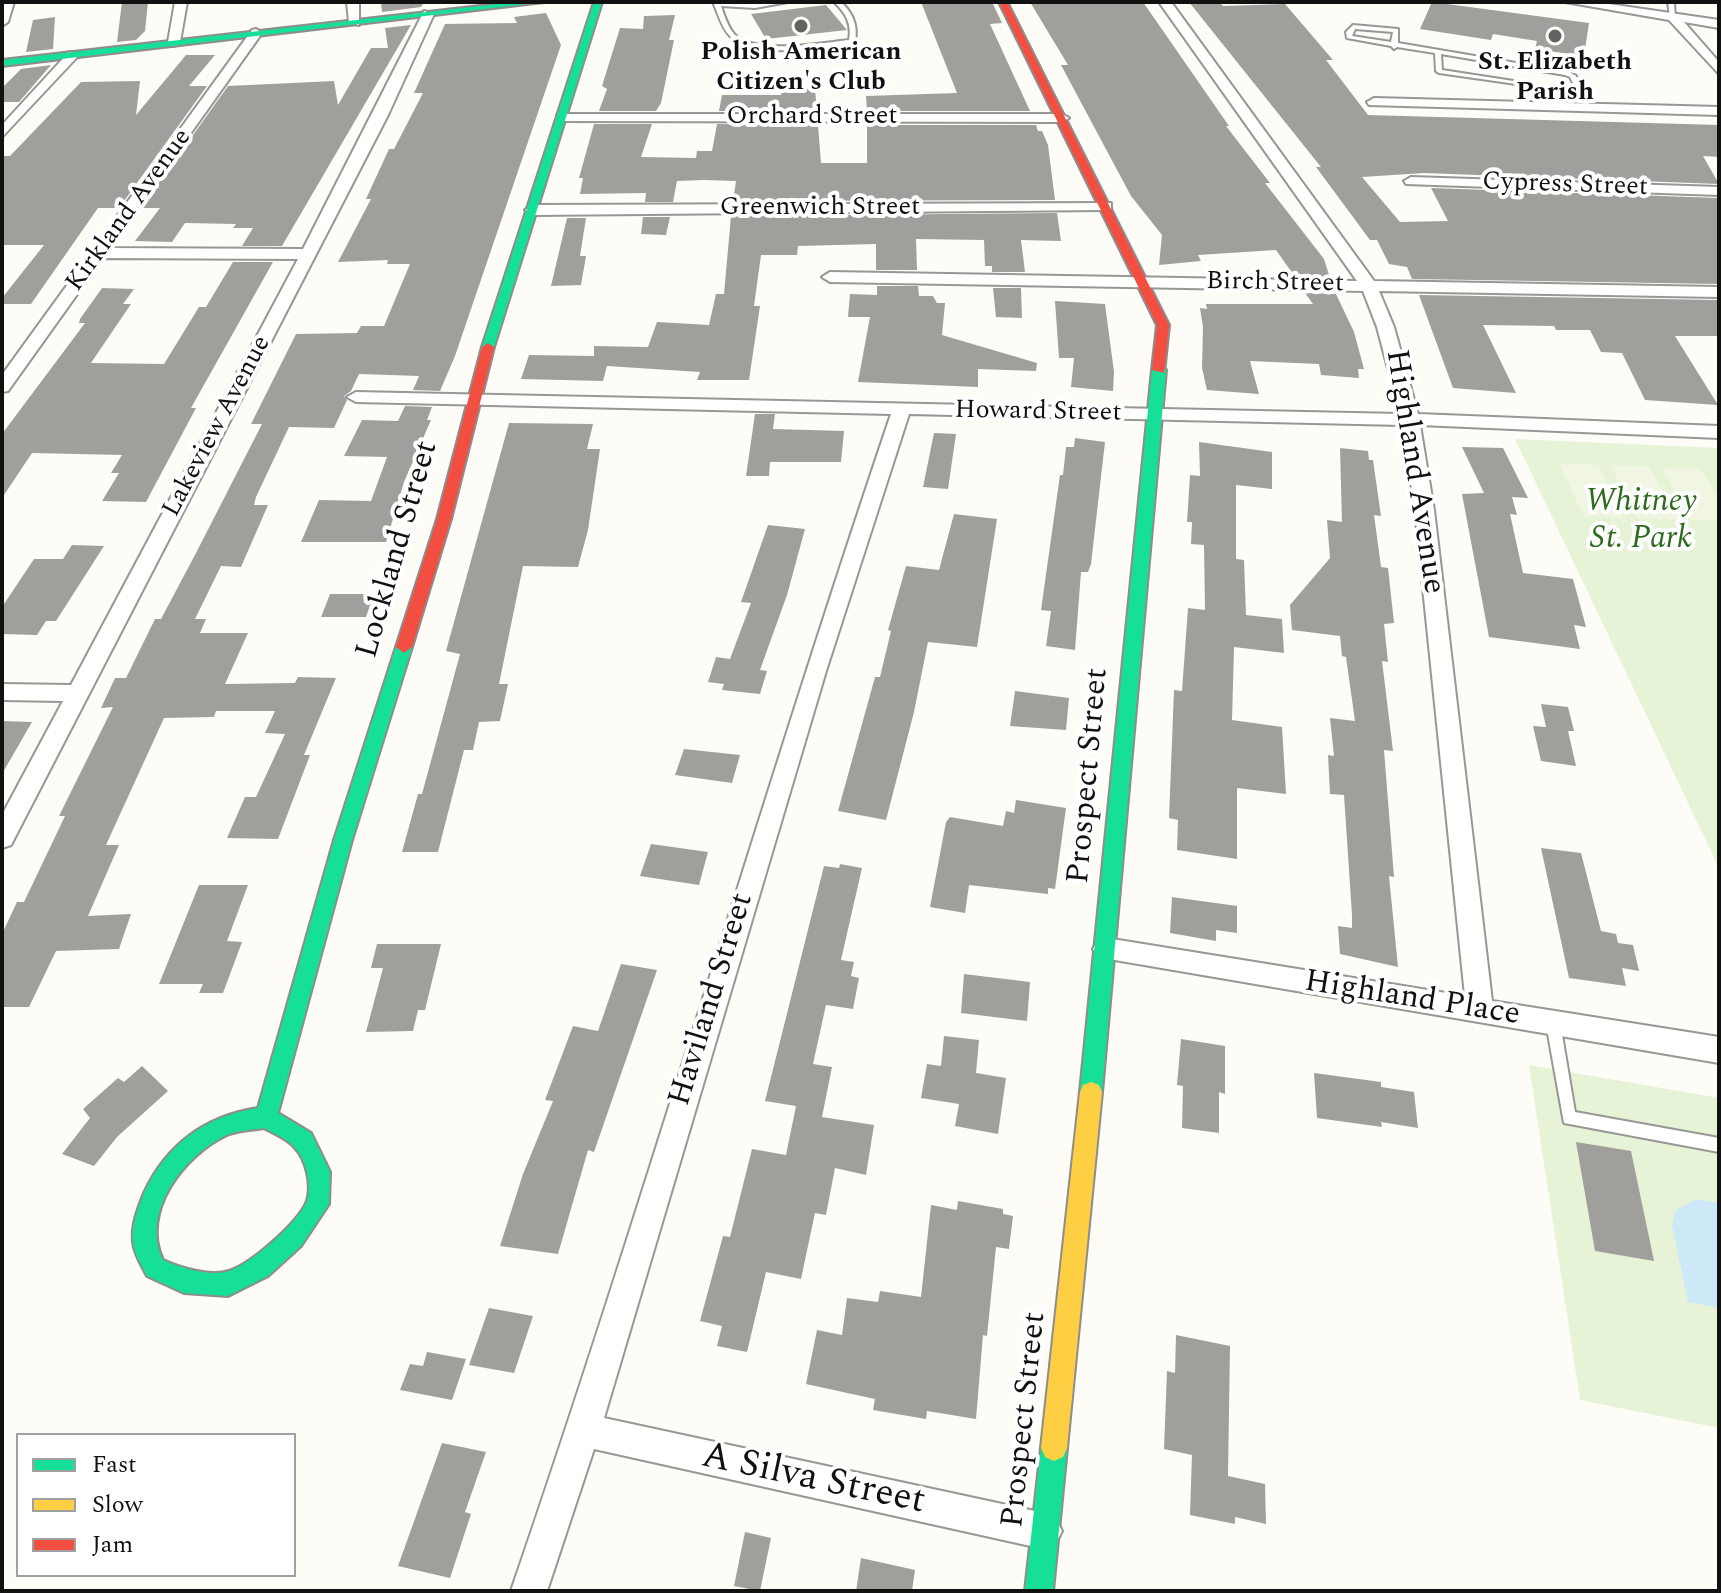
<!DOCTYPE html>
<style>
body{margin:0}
#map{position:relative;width:1721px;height:1593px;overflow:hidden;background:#fdfcf7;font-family:Spectral,serif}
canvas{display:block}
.frame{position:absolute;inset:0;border:4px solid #111;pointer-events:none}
.legend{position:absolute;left:16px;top:1433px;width:280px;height:144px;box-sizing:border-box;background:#fff;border:2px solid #a0a0a0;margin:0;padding:10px 14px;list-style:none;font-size:24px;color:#111}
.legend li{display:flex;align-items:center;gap:16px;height:40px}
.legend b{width:40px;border:2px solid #a0a0a0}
</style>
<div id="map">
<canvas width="1721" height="1593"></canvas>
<div class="frame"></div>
<ul class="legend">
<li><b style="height:10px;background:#16e098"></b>Fast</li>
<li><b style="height:10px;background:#ffcf43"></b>Slow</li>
<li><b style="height:10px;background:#f24e42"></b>Jam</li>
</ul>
</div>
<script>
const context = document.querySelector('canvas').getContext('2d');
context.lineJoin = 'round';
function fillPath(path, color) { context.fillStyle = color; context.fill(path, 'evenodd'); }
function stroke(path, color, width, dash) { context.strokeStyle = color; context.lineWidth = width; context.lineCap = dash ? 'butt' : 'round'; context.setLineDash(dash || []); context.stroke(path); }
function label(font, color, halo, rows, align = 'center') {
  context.font = font + ' Spectral,serif'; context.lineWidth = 8; context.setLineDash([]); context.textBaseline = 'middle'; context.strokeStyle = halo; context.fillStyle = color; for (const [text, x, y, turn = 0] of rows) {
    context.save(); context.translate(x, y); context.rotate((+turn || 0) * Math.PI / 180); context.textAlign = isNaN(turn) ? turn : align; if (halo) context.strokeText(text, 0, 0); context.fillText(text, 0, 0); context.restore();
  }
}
fillPath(new Path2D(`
 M1515,439L1719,448V868Z
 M1529,1065L1719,1098V1428L1580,1400Z`), '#e7f3d7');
fillPath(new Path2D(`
 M1559,464L1598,465L1625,518L1584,516Z
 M1610,465L1649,467L1679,520L1637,518Z
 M1662,467L1701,469L1719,499V521L1691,520Z`), '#f0f6e1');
fillPath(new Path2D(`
 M1696,1199L1719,1203V1308L1688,1302L1672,1225L1675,1211Z`), '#cde8f7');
fillPath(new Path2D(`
 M122,2H148L145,31L136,40L117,42Z
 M381,2H424L421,7L382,12Z
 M921,2H992L1002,23L990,24L1030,111H867L866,96L957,93Z
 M1030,2H1143L1229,126H1226L1270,183H1265L1324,259L1330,278L1295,277L1276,250L1198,255L1201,261L1159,265L1162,235L1131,196L1061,65H1068Z
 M1189,2H1219L1223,6L1285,4L1333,60H1326L1368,115L1719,125V157L1703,156L1719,184L1424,173L1362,177L1400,222L1448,221L1431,188L1719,198V284L1412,279L1407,267L1389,264L1377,240H1370L1316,167H1321Z
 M1432,2L1589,23L1584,56L1535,49L1537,41L1493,34L1491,40L1420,29Z
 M826,5L847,30L766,39L751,14Z
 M546,13L561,45L455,356L440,391L413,390L419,376L359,374L351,391L344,396L347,400L334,428L289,427L256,497L254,505H268L241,567L221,566L195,619H206L200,633H248L225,684L295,683L298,677L336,678L304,755H310L278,839L227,838L245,797H256L285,734L265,733L275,711H216L214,717L164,718L106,845H119L88,916L131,914L119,949L56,951L29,1007H2V934L17,902H24L65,816H59L113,707L101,708L115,678H126L155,619H161L196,553L262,424H251L296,334L357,333L361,326H384L410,264H387L388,260L338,262L371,199H366L389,149H394L423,93H414L445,24L517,23L514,17Z
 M675,15L669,40H674L661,103L656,111H599L607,89L602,86L620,28L643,29L644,16Z
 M55,17L53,49L26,52L33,20Z
 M411,25L282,246H242L253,228H233L236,224L185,223L172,242L135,241L160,208H141L228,86L334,81L338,105L371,48H388L385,28Z
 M186,55H215L189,86H207L119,208H98L31,304H2V298L44,245H2V156H10L81,82L140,81L136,115Z
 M51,65L19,102H2V88L21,69Z
 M783,88L815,89L817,111H719L722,95H781Z
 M594,124H652L641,157L696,158L697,151H712L717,124L818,125L821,163H867V125H1036L1038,131H1042L1048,145L1055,200L733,201L736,181L704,180L677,181L673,202H645L646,193L580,194L583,178H579Z
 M1057,213L1061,241L1021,240L1025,272H992V266H985L984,240L916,239L917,270H876V244L798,246L797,255H761L754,306H760L749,380H697L700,372L607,366L603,381L521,379L529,355L594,356V346L648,347L657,322L709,325L716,294H724L731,216Z
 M643,217H670L666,235L641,234Z
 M567,218H586L580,256H586L581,285L551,286Z
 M233,262H273L191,408H196L146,502L102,501L119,473H111L122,455L32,453L2,498V434L85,323H79L80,319L102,288L134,289L123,304H131L91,363L164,364L199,307H206Z
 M877,286H918L919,296H933L937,303H945L942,335L1037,363L1036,371L978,369V387L858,382L870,317H848L850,294L877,295Z
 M993,288H1021L1022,318L996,317Z
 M1305,293L1336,294L1354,332L1364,369H1358L1359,378L1321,375L1319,364L1250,361L1259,394L1207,390L1202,368L1203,327L1200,308L1207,309L1206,304H1313Z
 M1419,295L1719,300V336H1675L1718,405L1645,400L1622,353L1601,352L1590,330H1556L1554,326L1483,325L1516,393L1453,388Z
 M1055,301L1105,304L1114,372L1113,391L1071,387L1074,358H1059Z
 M405,406L432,407L427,420H431L404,482L386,542H301L319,500L371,501L387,457L344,456L362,420L398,421Z
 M755,414H775L773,429L844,431L841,462H770L769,476H746Z
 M509,423L593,424L587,449H600L588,530L578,567L523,566L499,684H508L500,721L479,722L473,750H464L438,852H402L418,794H422L460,654L446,651Z
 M934,433L956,434L948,489L923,487Z
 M1075,438L1105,442L1091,564L1088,572H1081L1075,650L1046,646L1051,611L1041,610L1060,475H1063L1066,447H1074Z
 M1199,442L1272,452V489L1236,485V559L1244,560L1246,615L1282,619L1284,653L1234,647L1232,720L1282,727L1286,794L1237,788V859L1177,850L1178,820L1169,818L1174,690L1182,691L1188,608L1205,610L1204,545L1191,544L1192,522H1187L1190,475L1200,476Z
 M1462,447L1503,448L1528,498L1512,497L1517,515L1510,514L1523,573L1573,579L1586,627L1574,625L1580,649L1489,637L1462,494L1484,493Z
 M1340,448L1368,451L1369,460H1373L1381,516L1374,515L1381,567L1388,568L1394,623L1384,624L1388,662L1382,661L1393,751L1384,750L1394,877L1389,876L1398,967L1340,954L1338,926L1352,928V915L1344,795L1330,794L1328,755L1334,756L1330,718L1355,721L1346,657L1342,656L1340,636L1292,630L1290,605L1330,558L1327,520L1342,522Z
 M954,514L997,519L977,647L928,642L914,712L886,820L838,811L875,677H880L891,631L888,630L906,566L939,570Z
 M768,525L805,529L787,595L760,670L767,671L760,694L722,690L724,684L708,682L716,657L730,659L751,603L741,602Z
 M72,545L104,546L56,621H46L37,635L2,634V607L34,559H63Z
 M330,594H374L366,617H321Z
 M1015,691L1069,698L1066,730L1010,726Z
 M1541,704L1568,707L1574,731H1568L1576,766L1541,761L1533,726L1546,727Z
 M2,721L32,722L2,774Z
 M684,749L740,755L732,783L675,775Z
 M1016,800L1066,808L1055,889L1048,888V894L969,885L965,913L930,907L946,822L950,817L1003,826L1006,811L1014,813Z
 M651,844L708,852L699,885L640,876Z
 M1541,848L1581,853L1601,931L1616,934L1618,943L1633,945L1639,971L1622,968L1626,986L1569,978Z
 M840,864L862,868L841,960L854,962L851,976L859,978L853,1009L826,1005L813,1064L832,1067L822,1117L874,1125L866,1175L835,1168L826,1215L815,1213L801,1279L766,1272L747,1352L717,1346L722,1326L700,1321L723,1236L730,1237L752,1149L786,1155L796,1106L765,1101L824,866L839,868Z
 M199,885H248L227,941L242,942L223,993H199L203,984H159Z
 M1172,897L1237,906V933L1216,930V941L1170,933Z
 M377,944H441L425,1010H418L413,1031L366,1032L383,968H371Z
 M621,964L657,970L594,1152L588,1150L558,1254L500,1246L523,1174L553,1101L545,1100L573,1026L598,1031Z
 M964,974L1030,982L1027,1021L961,1013Z
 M944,1036L979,1040L976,1073L1006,1078L998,1134L955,1126L959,1104L921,1098L927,1064L941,1066Z
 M1181,1039L1225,1046V1094L1219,1092V1133L1182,1128L1183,1086L1177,1085Z
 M142,1066L168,1091L117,1137L94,1166L62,1154L90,1118L83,1109L118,1078L124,1082Z
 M1314,1073L1381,1082V1087L1414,1092L1418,1128L1381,1122L1382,1127L1317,1118Z
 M1576,1142L1631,1151L1654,1261L1595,1251Z
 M958,1201L1003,1209V1214L1013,1216L1009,1249L996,1247L987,1336L983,1335L976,1419L927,1411L926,1419L873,1410L875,1399L806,1384L817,1330L842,1335L847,1298L878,1302L880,1291L921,1297L931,1205L957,1210Z
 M489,1308L533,1316L514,1373L469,1365Z
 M1176,1335L1230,1346L1228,1476L1265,1484L1266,1524L1235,1517V1524L1190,1515L1192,1455L1164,1449L1167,1371L1175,1373Z
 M427,1352L466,1359L452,1400L400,1390L410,1364L423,1366Z
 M442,1443L486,1452L465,1512L471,1514L450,1578L398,1566Z
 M745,1532L771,1538L760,1591L734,1586Z
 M861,1558L915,1570L912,1591H856Z`), '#a19f9c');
const lane = new Path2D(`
 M713,2L755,4L788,2L755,8L721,6C724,15 728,28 735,35C757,55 821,43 849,40C852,24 846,13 834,2H841C853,13 858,26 855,42L852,44C822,47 752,60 730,36C721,27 718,13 713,2Z
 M1668,2H1674L1675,18L1670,17Z
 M1353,25L1398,29V43L1569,72L1576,76L1591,109L1586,110L1570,77L1565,75L1441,54L1442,70L1533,84L1530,86L1439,73L1436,71L1435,53L1397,47L1394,49L1391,46L1347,38L1346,32ZM1355,29L1393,32L1391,42L1352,36Z
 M1553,1017L1558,1019L1560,1023L1575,1112L1719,1138V1152L1564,1123L1546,1023L1548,1019Z`);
const street = new Path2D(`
 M2,2H14L8,22L2,26Z
 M175,2H187L180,42L174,46L168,42Z
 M347,2H359V25L349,22Z
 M1159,2H1171L1374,281L1719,287V297L1379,291L1394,327L1418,414L1719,426V438L1420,425L1434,510L1492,1001L1719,1037V1063L1097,957L1093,949L1097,941L1106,938L1465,996L1415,510L1402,425L909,414L826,671L604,1418L1044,1513L1056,1519L1062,1531L1056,1543L1044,1549L594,1449L547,1591H511C645,1201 759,804 891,414L356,402L347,397L356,392L1400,414L1377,327L1363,291L830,282L822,277L830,272L1357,281Z
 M1565,2H1595L1719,20V28L1684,22L1719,62V74L1669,20Z
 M424,11L434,14L388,115L11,845L2,848V815L63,701L2,700V684L71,685L298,259L103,258L8,391L2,392V375L252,30L256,29L262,33L109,248L303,249Z
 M69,52L79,55L2,137V125Z
 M1374,98L1719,107V115L1369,105L1367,102Z
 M562,114H1062L1069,118L1062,122L557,121V115Z
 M1411,177L1719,187V195L1406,184L1404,181Z
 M1111,203V209L1106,210L533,215L525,210L533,205Z`);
const fast = new Path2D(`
 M516,2H544L2,66V60Z
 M594,2H602L494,347L483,350L482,347Z
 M1159,366L1166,370L1102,1092L1099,1099L1091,1102L1083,1099L1080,1092L1152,370Z
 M404,641L412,647L352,840L278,1113L311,1133L330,1172L329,1204L301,1246L268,1276L228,1296L184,1293L147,1276C142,1266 134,1254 133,1242C131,1226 138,1208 144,1193C166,1145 205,1116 258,1108L334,840L396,647ZM264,1128C273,1133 288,1139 295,1148C306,1159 312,1185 307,1201C299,1222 251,1264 229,1271C210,1277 181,1268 163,1260C140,1212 184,1155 227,1135C239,1130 252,1130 264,1128Z
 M1054,1435L1063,1439L1067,1448L1053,1591H1025L1041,1448L1045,1439Z`);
const slow = new Path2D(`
 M1091,1082L1099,1085L1102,1092L1067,1448L1063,1457L1054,1461L1045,1457L1041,1448L1080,1092L1083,1085Z`);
const jam = new Path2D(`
 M999,2H1007L1169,325L1164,373L1152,370L1157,325Z
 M488,343L494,347L451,519L412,647L404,653L396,647L437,519L482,347Z`);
stroke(lane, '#979795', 4);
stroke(street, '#979795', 4);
stroke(fast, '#8e8d8b', 4);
stroke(slow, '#8e8d8b', 4);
stroke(jam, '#8e8d8b', 4);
fillPath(lane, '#fffffe');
fillPath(street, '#fffffe');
fillPath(fast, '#16e098');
fillPath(slow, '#ffcf43');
fillPath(jam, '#f24e42');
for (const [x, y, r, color] of [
 [801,26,8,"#646362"],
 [1555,36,8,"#646362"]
]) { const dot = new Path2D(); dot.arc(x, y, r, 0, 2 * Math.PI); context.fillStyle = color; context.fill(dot); stroke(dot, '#fff', 3); }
label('bold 26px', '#111', '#fff', [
 ["Polish American",801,54],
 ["Citizen's Club",801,84],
 ["St. Elizabeth",1555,64],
 ["Parish",1555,94]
]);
label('26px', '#111', '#fff', [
 ["Orchard Street",812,118],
 ["Cypress Street",1565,186,2],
 ["Greenwich Street",820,209],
 ["Kirkland Avenue",130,211,-54],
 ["Birch Street",1275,284,1],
 ["Howard Street",1038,413,1],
 ["Lakeview Avenue",218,427,-62]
]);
label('32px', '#111', '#fff', [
 ["Highland Avenue",1413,472,81],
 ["Lockland Street",399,550,-74],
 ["Prospect Street",1090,776,-85],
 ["Haviland Street",713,1000,-73],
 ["Highland Place",1412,1000,9],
 ["Prospect Street",1026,1420,-84]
]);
label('italic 32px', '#2f6b1f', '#fff', [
 ["Whitney",1641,504],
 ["St. Park",1641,541]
]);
label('38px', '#111', '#fff', [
 ["A Silva Street",813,1481,12]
]);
</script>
